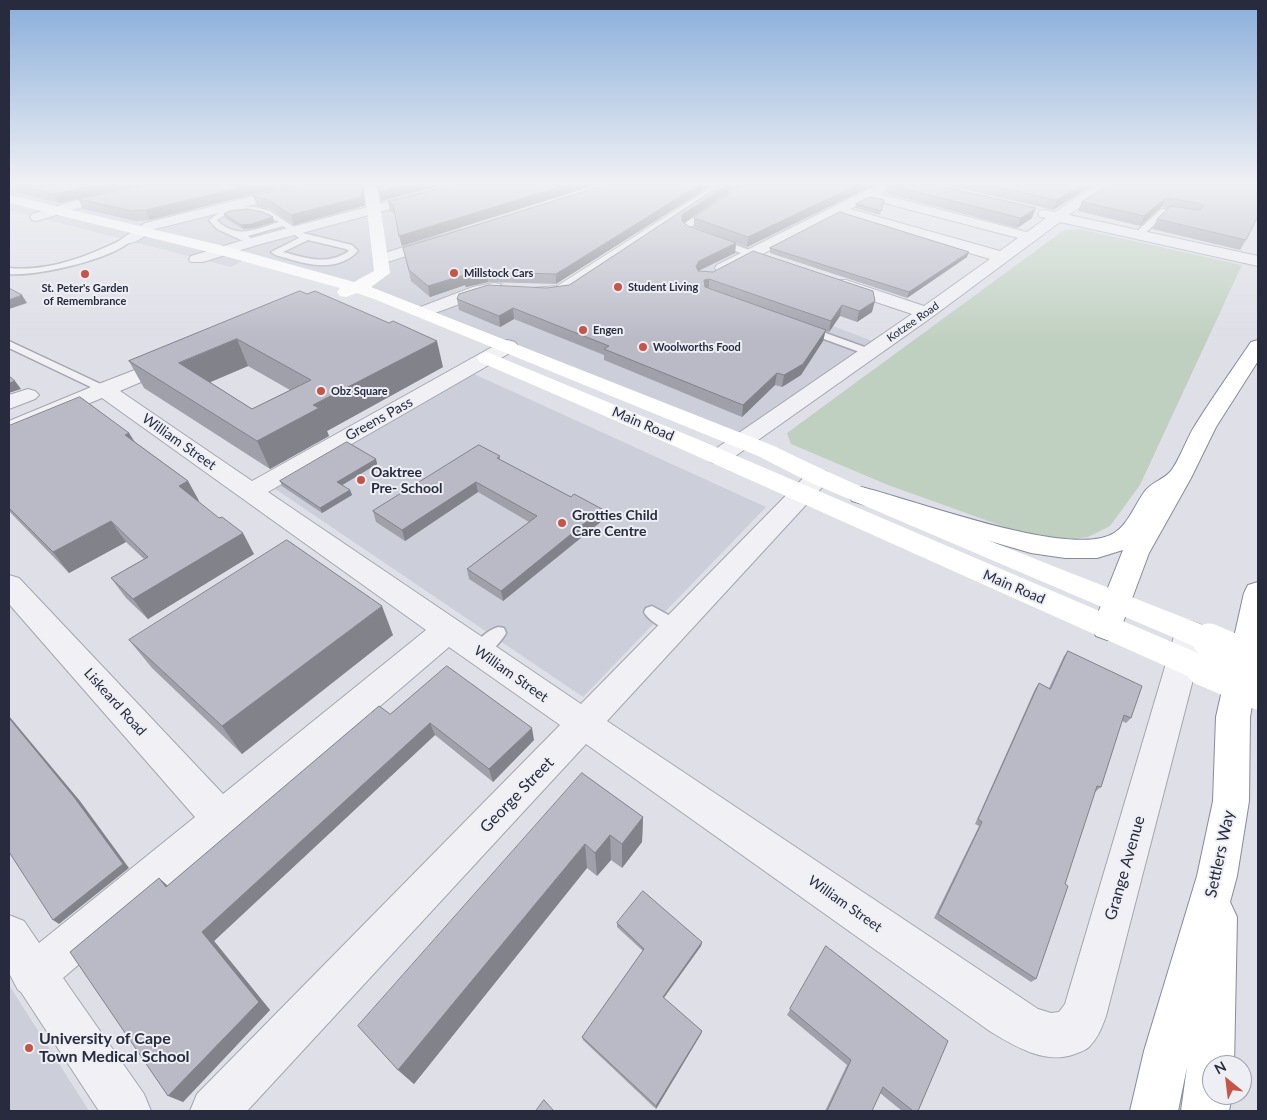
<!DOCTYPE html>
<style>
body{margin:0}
#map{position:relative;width:1267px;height:1120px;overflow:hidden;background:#dedfe7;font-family:Lato,sans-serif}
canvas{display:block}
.frame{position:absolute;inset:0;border:10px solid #282b3d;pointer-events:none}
.north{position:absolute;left:1202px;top:1055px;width:50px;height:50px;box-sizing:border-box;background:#edeff5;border:1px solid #9ea1ab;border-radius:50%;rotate:331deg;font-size:14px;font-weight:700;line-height:20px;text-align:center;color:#282b3d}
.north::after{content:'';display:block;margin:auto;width:18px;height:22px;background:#c65549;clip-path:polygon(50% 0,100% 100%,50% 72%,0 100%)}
</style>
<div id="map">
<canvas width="1267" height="1120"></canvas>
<div class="frame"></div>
<div class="north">N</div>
</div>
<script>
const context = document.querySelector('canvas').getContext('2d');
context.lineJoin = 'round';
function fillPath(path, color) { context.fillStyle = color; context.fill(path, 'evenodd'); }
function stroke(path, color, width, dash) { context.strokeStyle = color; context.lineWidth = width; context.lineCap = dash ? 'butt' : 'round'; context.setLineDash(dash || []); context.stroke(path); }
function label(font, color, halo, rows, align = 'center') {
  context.font = font + ' Lato,sans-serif'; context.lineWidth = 4; context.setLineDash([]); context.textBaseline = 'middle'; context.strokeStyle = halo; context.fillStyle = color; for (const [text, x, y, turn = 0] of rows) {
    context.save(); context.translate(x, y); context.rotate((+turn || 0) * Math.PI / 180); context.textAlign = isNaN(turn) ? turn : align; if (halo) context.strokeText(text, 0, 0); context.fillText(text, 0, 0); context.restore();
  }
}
fillPath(new Path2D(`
 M9,184H120L130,192L166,188L199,213L312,184H396L391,185L416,198L406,202L468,231L510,277L500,287L546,293L622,249L725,184H889L706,277L880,344L741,442L451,323L248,258L231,267L9,210Z
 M474,374L766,507L583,697L271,486Z
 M9,985L89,1111H9Z`), '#ccced9');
fillPath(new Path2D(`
 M1080,229L1242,265L1140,485L1110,526L1088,537L1074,539L1039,537L1019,532L888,485L791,444L787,433L1064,230Z`), '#c0d0c0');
const lane = new Path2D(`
 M242,206L255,207L270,211L303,233L352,245L358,251C339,271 312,266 289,259C283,257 275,256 271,252L299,238L283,226L248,236L256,242L252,245L217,229L209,220L220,212ZM242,211L259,212L279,222C256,229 236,240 217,220L225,215ZM308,240L346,249L349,251C327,266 306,258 283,252Z
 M707,208L714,210L692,226L691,229L755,252V256H749L684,232L685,223Z
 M1161,209L1185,212L1189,214L1185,216L1166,214L1141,237H1135V233Z
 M125,238L132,240C111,260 38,276 9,274V268C49,272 89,256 125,238Z
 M806,326L873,350L874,352L873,354H865L802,331V327Z
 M9,341L107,387L109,389L107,391H99L9,348Z
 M652,606L683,623L685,627L683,631C672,635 649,622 644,612L646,608Z
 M498,627L504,628L506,633C500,644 485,660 472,656L470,651C475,641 488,630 498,627Z`);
const street = new Path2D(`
 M151,184H174L172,187L82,207L37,221L32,220L30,217L32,214L73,201Z
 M303,184H325L323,187L155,229C145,235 135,246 123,243L120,240L145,223Z
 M454,184H475L473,187L257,245L203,262H191L189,259L191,256L247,239Z
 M717,184H732L569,294C557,297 545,299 533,296L530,292L533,288L557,286Z
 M879,184H896L880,194L1027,232L1046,218L1040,217L1038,214L1040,211L1045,210L1055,212L1098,184H1112L1069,215L1258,256V266L1060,222L932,317L727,462L719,464L711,462L707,457L711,452L912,314L834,288L832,284L834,280H846L924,306L990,259L839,215L729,271H717L715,268L717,265ZM869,199L1018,238L1000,251L850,209Z
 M439,236L444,238L447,241L444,244L381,264L375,262L373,259L375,256Z
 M494,283L500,284L503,288L500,292L484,295L424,317L418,316L415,312L418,308L473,287Z
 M508,340L515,342L518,346L515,350L268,492L581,704L809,472L818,469L827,472L830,477L827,482L607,721L1038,1009L1051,1013L1059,1012L1065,1004L1175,633L1179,625L1190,621L1201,625L1205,633L1106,1016C1102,1027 1098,1038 1089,1047C1086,1050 1080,1052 1075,1054C1046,1065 1016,1047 991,1032L586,744L247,1111H190L197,1094L560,725L449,647L63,978L144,1094L151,1111H99L21,992L18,990L9,973V915L24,921L39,943L195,817L9,604V575L19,578L223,794L426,630L102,398L9,436V421L96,385L171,356L178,358L181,362L178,366L120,391L252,481L501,342Z
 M28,389L35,391L39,395L35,399L9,409V395Z`);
const highway = new Path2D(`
 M1258,340V361L1216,427L1191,478L1149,553L1118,636L1107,640L1096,636L1092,628L1123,550L1097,558H1065L1031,553L852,501L848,495L852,489L861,487C912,499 1072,560 1114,533C1128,525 1135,504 1145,491C1152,482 1162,480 1169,473C1177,466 1187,438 1194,427C1212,398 1232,370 1251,342Z
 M1258,582V670L1250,717L1249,801L1237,876L1230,902L1237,917L1234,1065H1212V1095H1232L1229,1111H1181L1187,1067L1178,1111H1130L1144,1051L1197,876L1213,801L1216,717L1244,593L1248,585Z`);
stroke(lane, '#a4a5b1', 3);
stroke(street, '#a4a5b1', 2);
stroke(highway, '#868a9d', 2);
fillPath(lane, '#f1f1f5');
fillPath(street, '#f1f1f5');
fillPath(new Path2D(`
 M364,184H377L390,273L371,287L774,446C919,517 1071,572 1220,632L1224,640L1220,648L1209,652L1198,648L809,482L758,456L374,299L357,293L346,297L340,296L337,292L340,288L217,254L9,203V195L228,247L354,282L374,271Z
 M487,352L697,439L1214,660L1219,669L1214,678L1203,682L1192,678L681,449L480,362L477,358L480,354Z`), '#fff');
fillPath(highway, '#fff');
stroke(new Path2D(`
 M1209,640L1258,661
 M1203,669L1258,693`), '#fff', 33);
fillPath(new Path2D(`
 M9,184H144L59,203L9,191Z
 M151,184L150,220L136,221L83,209L78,199Z
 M362,184L365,205L363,206L294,225L271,209L257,206L253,196Z
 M457,184L402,246L395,214L390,211L388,202Z
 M609,184L556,284L488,282L466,287L465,285L430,297L411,281L403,248Z
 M875,184L747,247L736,243L735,253L698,271L872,312L857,322L840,316L829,332L825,331L823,341L801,375L782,387L775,385L742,417L604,360V355L514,319L500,327L459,310L457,299L569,285L684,223L688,226L729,241L694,227V218Z
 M887,184L1032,218L1017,228L885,193Z
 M942,184H1095L1053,210Z
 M1258,184L1246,240L1240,250L1152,229L1157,219L1169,208L1161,207L1140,226L1078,211L1082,202Z
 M884,200L880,215L855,208L856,204Z
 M224,214L274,222L254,228L243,229L225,218Z
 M770,248L967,257L907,298L770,253Z
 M300,291L443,367L327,431L329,436L270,469L144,388L129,361ZM248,366L290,390L252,409L210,382Z
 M9,426L129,433L135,442L188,481L199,501L198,502L254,554L148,619L126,598L111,578L144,559L126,542L69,573L9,511Z
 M500,456V460L603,520L503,601L469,579L467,569L529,522L478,492L405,541L376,522L373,511Z
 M376,459L377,464L342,485L350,490L352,495L322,513L282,486L280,481Z
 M393,635L242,754L152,668L129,640Z
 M1068,651L1131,718L1126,723L1122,721L1101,787L1095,792L1065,884L1036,979L1031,982L934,918L979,826L975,824L1035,689L1039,683L1049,688L1064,656Z
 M390,714L534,740L493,782L435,735L214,941L270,1010L183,1102L159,878L168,886Z
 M582,773L643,817L642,842L622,868L611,860L597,876L587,868L414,1084L398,1070Z
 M617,923L702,942L701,946L664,998L702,1031L701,1034L656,1109L583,1040L582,1037L643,951L617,927Z
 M826,946L918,1111H902L880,1093L872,1111H825L847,1065L787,1015Z`), '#9fa0aa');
fillPath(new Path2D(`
 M100,184H144L59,203L54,194Z
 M256,184H296L150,220L146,210Z
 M361,184H363L365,205L363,206L294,225L291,215Z
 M412,184H448L381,201L379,192Z
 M569,184H599L402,246L399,236Z
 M700,184H714L556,284V274Z
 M729,184H741L681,225L682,215Z
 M859,184H875L747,247L748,237Z
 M1084,184H1095L1053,210L1057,200Z
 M1166,198L1161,207L1140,226L1144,216Z
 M1036,208L1032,218L1017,228L1021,218Z
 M273,217L274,222L254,228L243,229L241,225Z
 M736,243L735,253L698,271L696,266L699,261Z
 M969,252L967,257L907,298L909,292Z
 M486,272L488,282L466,287L465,285L430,297L428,286L464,275Z
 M709,279V289L703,291L704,280Z
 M22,295L27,303L9,309V300Z
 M875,301L872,312L857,322L859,311Z
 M842,305L840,316L829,332L831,321Z
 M513,308L514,319L500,327L499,316Z
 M826,330L823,341L801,375L782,387L784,375Z
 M237,339L248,366L192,390L179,363Z
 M437,341L443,367L327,431L329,436L270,469L257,441L313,405Z
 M777,373L775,385L742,417L743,405Z
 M15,381L21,389L9,393V383Z
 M129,433L141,453L125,435Z
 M376,459L377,464L339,487L337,482Z
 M188,481L199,501L190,506L179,486Z
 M476,482L478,492L405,541L402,530Z
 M350,490L352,495L322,513L320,508Z
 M602,509L603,520L503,601L501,591Z
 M111,521L126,542L69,573L53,552Z
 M243,533L254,554L148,619L133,599Z
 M382,606L393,635L242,754L222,726Z
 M9,716L80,801L129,868L59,924L53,920Z
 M430,723L435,735L214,941L270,1010L183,1102L168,1096L202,932Z
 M532,728L534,740L493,782L489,769Z
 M643,817L642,842L622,868V844Z
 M610,835L611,860L597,876L595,853Z
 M585,844L587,868L414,1084L398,1070Z
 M159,878L171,889L166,887Z
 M702,942L701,946L662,1000L663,997Z
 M702,1031L701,1034L656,1109V1106Z`), '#82828b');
const building = new Path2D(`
 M11,184H100L54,194Z
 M151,184H256L146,210L132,211L78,199Z
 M305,184H361L362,196L361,197L291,215L268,200L253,196Z
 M378,184H412L379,192Z
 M457,184H569L399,236L393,204L388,202Z
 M609,184H700L556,274L486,272L464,277V275L428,286L409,270L403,248Z
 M723,184H729L682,215V221L688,226L736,243L699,261L696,266L698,271L713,272L753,251L873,291L875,301L859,311L842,305L831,321L709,279L704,280L705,287L826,330L803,364L784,375L777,373L743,405L604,349L609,346L513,308L499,316L457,299L459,294L488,285L547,288L569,285Z
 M743,184H859L748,237L694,218Z
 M887,184H933L1036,208L1021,218Z
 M984,184H1084L1057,200Z
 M1110,184H1258V216L1246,240L1157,219L1171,206L1199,210L1204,206L1198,203L1166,198L1144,216L1082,202Z
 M870,197L884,200L881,211L856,204Z
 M247,209L263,212L273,217L252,224L241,225L224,214L230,211Z
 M840,212L969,252L909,292L770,248Z
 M9,288L22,295L9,300Z
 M300,291L307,294L315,291L389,323L393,321L437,341L313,405L319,408L257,441L129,361ZM237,339L311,380L252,409L179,363Z
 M9,376L15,381L9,383Z
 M80,397L129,433L125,435L188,481L179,486L219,518L222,517L243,533L133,599L111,578L148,557L111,521L53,552L9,508V426Z
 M347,442L376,459L337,482L350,490L320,508L280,481Z
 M479,445L500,456L497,458L571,497L574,494L602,509L501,591L467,569L537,516L476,482L402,530L373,511Z
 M287,540L382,606L222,726L129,640Z
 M1068,651L1142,686L1131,718L1124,715L1101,787L1097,786L1065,884L1068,886L1036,979L938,914L982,822L978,819L1039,683L1050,689Z
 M447,666L532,728L489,769L430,723L202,932L259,1002L168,1096L70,952L159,878L166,887L379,706L390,714Z
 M9,718L74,797L123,864L53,920L9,852Z
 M582,773L643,817L622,844L610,835L595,853L585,844L398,1070L358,1026Z
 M643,891L702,942L663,997L702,1031L656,1106L582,1037L644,949L617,923Z
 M826,946L948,1041L918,1111H913L883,1087L872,1111H827L851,1060L790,1009Z
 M544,1100L554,1111H536Z`);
fillPath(building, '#b9bac6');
stroke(building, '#82828b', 1);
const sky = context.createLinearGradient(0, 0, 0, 340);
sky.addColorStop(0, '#89aeda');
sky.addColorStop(0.54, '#f0f1f4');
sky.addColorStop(1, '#f0f1f400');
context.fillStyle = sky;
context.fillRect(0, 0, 1267, 340);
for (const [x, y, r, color] of [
 [454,273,5,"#c65549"],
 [85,274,5,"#c65549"],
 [618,287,5,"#c65549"],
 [583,330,5,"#c65549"],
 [643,347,5,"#c65549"],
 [321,391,5,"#c65549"],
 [361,480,5,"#c65549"],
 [562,523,5,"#c65549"],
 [29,1048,5,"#c65549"]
]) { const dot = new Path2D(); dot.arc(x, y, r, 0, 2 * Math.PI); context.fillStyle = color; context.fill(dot); stroke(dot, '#edeff5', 2); }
label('bold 11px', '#282b3d', '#edeff5', [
 ["Millstock Cars",464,273],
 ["Student Living",628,287],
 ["St. Peter's Garden",85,288,"center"],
 ["of Remembrance",85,301,"center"],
 ["Engen",593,330],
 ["Woolworths Food",653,347],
 ["Obz Square",331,391]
], 'left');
label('11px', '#282b3d', '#edeff5', [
 ["Kotzee Road",913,322,-35]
]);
label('14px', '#282b3d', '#edeff5', [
 ["Greens Pass",379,419,-29],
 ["Main Road",643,424,23],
 ["William Street",179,442,35],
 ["Main Road",1014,587,23],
 ["William Street",511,674,35],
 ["Liskeard Road",115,702,48],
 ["William Street",845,904,35]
]);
label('bold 14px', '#282b3d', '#edeff5', [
 ["Oaktree",371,472],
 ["Pre- School",371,488],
 ["Grotties Child",572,515],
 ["Care Centre",572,531]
], 'left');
label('16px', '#282b3d', '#edeff5', [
 ["George Street",517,795,-46],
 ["Settlers Way",1220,854,-78],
 ["Grange Avenue",1125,868,-74]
]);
label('bold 16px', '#282b3d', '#edeff5', [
 ["University of Cape",39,1039],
 ["Town Medical School",39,1057]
], 'left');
</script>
